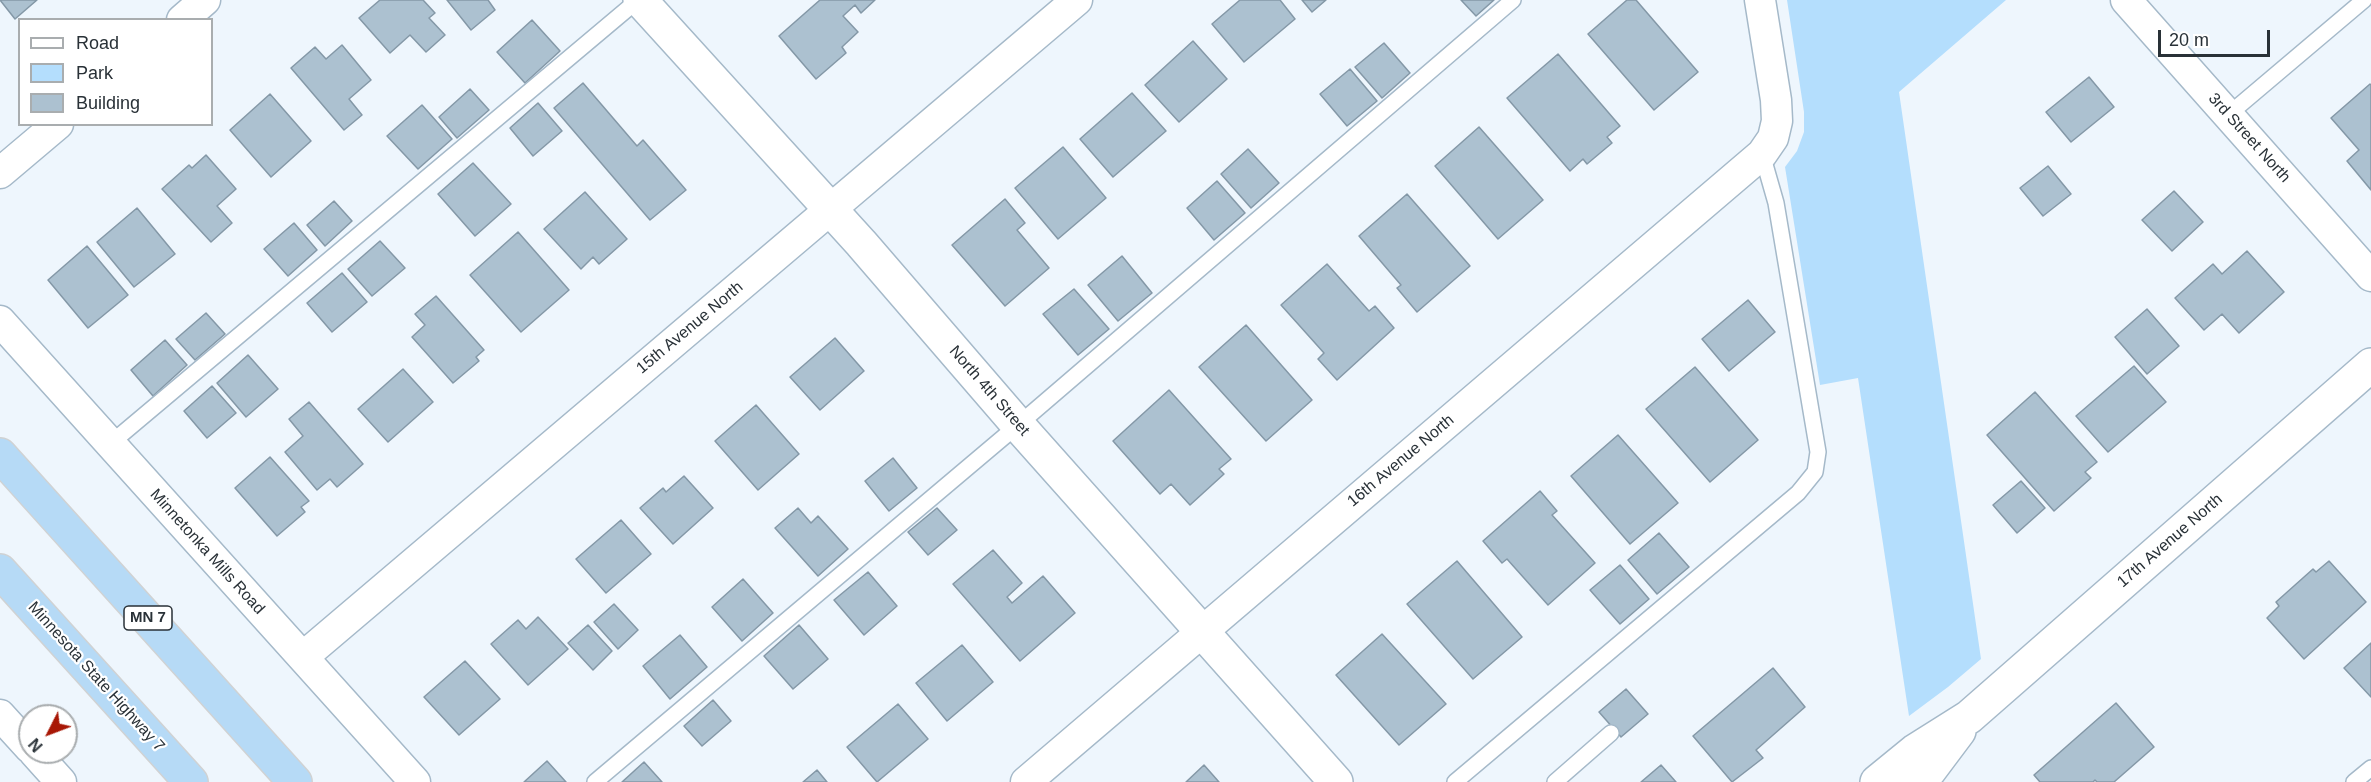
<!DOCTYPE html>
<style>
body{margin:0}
#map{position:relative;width:2371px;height:782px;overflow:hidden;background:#eef6fd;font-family:Arial,sans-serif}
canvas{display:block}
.legend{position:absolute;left:18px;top:18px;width:195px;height:108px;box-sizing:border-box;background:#fff;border:2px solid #a9adaf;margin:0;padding:8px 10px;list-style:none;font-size:18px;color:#293137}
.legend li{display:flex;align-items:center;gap:12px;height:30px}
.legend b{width:30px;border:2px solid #a9adaf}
.north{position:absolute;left:18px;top:704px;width:60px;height:60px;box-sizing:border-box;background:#fff;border:2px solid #a9adaf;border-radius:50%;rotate:228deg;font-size:16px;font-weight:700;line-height:24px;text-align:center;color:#293137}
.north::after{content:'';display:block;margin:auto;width:21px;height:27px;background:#a81705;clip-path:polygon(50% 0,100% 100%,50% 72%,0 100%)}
.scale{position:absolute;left:2158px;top:30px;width:112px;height:27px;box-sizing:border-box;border:3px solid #293137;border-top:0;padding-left:8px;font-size:18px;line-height:21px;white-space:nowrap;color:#293137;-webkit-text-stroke:4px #fff;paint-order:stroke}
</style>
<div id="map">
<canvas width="2371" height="782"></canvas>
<ul class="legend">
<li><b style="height:8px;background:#fff"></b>Road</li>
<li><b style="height:16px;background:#b4defd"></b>Park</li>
<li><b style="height:16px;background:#acc1d0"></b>Building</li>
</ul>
<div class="north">N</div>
<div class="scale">20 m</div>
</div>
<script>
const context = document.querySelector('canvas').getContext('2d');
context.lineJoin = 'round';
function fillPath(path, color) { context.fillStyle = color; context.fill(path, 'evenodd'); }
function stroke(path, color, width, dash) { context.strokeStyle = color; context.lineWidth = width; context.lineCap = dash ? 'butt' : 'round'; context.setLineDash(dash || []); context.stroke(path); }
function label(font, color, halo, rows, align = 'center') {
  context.font = font + ' Arial,sans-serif'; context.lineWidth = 4.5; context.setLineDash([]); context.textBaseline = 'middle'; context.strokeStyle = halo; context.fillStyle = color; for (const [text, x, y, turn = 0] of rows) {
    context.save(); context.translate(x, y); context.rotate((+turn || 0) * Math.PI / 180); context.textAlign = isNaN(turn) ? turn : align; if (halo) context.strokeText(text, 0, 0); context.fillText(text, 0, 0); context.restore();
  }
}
fillPath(new Path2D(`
 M1787,0H2006L1899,92L1981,659L1948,687L1909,716L1858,378L1820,385L1785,167L1797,151L1804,132V112Z`), '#b4defd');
const building = new Path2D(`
 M0,0H37L15,19Z
 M380,0H423L435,13L429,18L445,35L426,52L410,35L390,53L359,18Z
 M447,0H488L495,10L471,30Z
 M820,0H875L861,13L855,5L843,16L858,32L842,47L846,53L816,79L779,36Z
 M1240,0H1280L1295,19L1244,62L1212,24Z
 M1302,0H1326L1312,12Z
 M1461,0H1494L1476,16Z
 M1627,0H1636L1698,72L1654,110L1588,34Z
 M532,20L560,51L525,83L497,52Z
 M1193,41L1227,79L1179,122L1145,85Z
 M1384,43L1410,73L1382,98L1355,67Z
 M342,45L371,80L349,99L362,115L344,130L291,68L315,47L326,59Z
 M1558,54L1620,126L1607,137L1612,143L1587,164L1583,159L1570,171L1507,98Z
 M1350,69L1377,101L1347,126L1320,94Z
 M2089,77L2114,107L2071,142L2046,112Z
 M583,83L637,146L643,140L686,190L650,220L554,108Z
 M2370,84L2371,85V190L2347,161L2359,150L2331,118Z
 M470,89L489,110L457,138L439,117Z
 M1132,93L1166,131L1113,177L1080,139Z
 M270,94L311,141L271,177L230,130Z
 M538,103L562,131L533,156L510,128Z
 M422,105L452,139L418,169L387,136Z
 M1479,127L1543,200L1498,239L1435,166Z
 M1063,147L1106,198L1058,239L1015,188Z
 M1248,149L1279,183L1251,208L1221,174Z
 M206,155L236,189L217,206L232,223L211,242L162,189L189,165L192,168Z
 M473,163L511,204L475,236L438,194Z
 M2048,166L2071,194L2043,216L2020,188Z
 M1217,181L1245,213L1214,240L1187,208Z
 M2174,191L2203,222L2172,251L2142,220Z
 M585,192L627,239L599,264L593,257L581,269L544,229Z
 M1407,194L1470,266L1417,312L1397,288L1401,285L1359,236Z
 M1005,199L1025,223L1017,230L1049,268L1005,306L952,245Z
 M334,201L352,221L325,246L307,225Z
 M137,208L175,254L134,287L97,242Z
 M294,223L317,250L288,276L264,249Z
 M518,232L569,290L521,332L470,275Z
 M380,241L405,268L372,296L348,269Z
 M87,246L128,295L88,328L48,280Z
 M2247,251L2284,292L2239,333L2222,314L2204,330L2175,298L2213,264L2222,274Z
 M1122,256L1152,293L1118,321L1088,285Z
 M1327,264L1369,311L1375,306L1394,328L1337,380L1318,359L1324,353L1281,305Z
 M342,273L367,302L332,332L307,303Z
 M1074,289L1109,329L1078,355L1043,314Z
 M436,296L484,350L476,357L479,361L453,383L412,337L425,325L415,314Z
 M1748,300L1775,332L1729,371L1702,339Z
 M2147,309L2179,346L2147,374L2115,337Z
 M206,313L225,334L195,360L176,339Z
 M1246,325L1312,400L1266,441L1199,367Z
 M835,338L864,371L820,410L790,377Z
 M165,340L187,365L153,396L131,370Z
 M248,355L278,389L246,417L217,383Z
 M2134,366L2166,402L2108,452L2076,416Z
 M1695,367L1758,440L1710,482L1646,409Z
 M403,369L433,402L388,442L358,409Z
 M212,386L236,413L207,438L184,411Z
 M1169,390L1231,459L1219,469L1224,474L1190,505L1171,484L1160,494L1113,441Z
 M2035,392L2097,462L2085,472L2091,478L2054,511L1987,435Z
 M309,402L363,464L337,487L330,479L317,490L285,452L303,436L289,419Z
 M756,405L799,454L758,490L715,441Z
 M1618,435L1678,503L1630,544L1571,476Z
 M270,457L309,501L301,507L305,512L277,536L235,488Z
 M893,458L917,488L889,511L865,481Z
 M684,476L713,508L673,544L640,508L663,488L666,492Z
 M2021,481L2045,508L2017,533L1993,505Z
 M1540,491L1557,511L1552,515L1595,563L1548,605L1507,559L1502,563L1483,541Z
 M798,508L811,523L818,516L848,549L818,576L775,528Z
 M937,508L957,530L928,555L908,532Z
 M621,520L651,554L606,593L576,559Z
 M1659,533L1689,567L1657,594L1628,560Z
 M993,550L1022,583L1007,597L1012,603L1043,576L1075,613L1020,661L953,584Z
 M1457,561L1522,637L1473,679L1407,604Z
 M2329,561L2366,602L2304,659L2267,618L2279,606L2276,602L2313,569L2316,572Z
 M1620,565L1649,599L1620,624L1590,590Z
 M868,572L897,606L864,635L834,600Z
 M743,579L773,613L742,641L712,607Z
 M614,604L638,630L618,649L594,622Z
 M538,617L568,649L528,685L491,644L518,620L526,629Z
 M588,625L612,651L593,670L568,643Z
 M799,625L828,659L793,689L764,656Z
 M1382,634L1446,704L1399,745L1336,675Z
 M680,635L707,667L670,699L643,666Z
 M2371,643V697L2344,668Z
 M962,645L993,682L947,721L916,683Z
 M465,661L500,699L459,735L424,697Z
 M1773,668L1805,707L1756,750L1763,758L1732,782L1693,736Z
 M1626,689L1648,714L1621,737L1599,712Z
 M713,700L731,721L702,746L684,726Z
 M2116,703L2154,747L2114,782H2097L2095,780L2093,782H2040L2034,775Z
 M898,704L928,739L877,782L847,747Z
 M547,761L566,782H524Z
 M644,762L662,782H622Z
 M1204,765L1219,782H1186Z
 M1661,765L1676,782H1641Z
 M817,770L827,782H803Z`);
fillPath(building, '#acc1d0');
stroke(building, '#8498a7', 1.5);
const service = new Path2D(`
 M2228,115L2364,0
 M110,444L638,0
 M595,782L1018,425L1513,0
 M1455,782L1798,493L1815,472L1818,452L1776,203L1762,154
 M1555,782L1611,733
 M2354,782L2371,768`);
const minor = new Path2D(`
 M2126,0L2371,276
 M182,20L205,0
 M0,173L58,124
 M0,321L415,782
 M303,657L1077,0
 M0,715L30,748
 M34,752L61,782
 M1026,782L1762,154L1773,138L1777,121L1776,100L1760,0`);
const tertiary = new Path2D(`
 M640,0L861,243L1018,425L1336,782
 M1877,782L1915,751L1969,717L2371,365
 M1918,782L1929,771L1959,731`);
const trunk = new Path2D(`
 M0,455L295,782
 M0,571L191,782`);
stroke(service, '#a5b9c9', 18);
stroke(minor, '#a5b9c9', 33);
stroke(tertiary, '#a5b9c9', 36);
stroke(trunk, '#d0d2d3', 36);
stroke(service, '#fff', 15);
stroke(minor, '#fff', 30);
stroke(tertiary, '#fff', 33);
stroke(trunk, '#b6daf6', 33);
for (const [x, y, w] of [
 [148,618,48]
]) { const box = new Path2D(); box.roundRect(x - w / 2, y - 12, w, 24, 4.5); context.fillStyle = '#fff'; context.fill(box); stroke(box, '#293137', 1.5); }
label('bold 15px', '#293137', null, [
 ["MN 7",148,618]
]);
label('16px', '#293137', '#fff', [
 ["3rd Street North",2249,138,48],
 ["15th Avenue North",690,328,-40],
 ["North 4th Street",989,391,49],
 ["16th Avenue North",1401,461,-40],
 ["17th Avenue North",2170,541,-41],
 ["Minnetonka Mills Road",207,552,48],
 ["Minnesota State Highway 7",96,677,48]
]);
</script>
